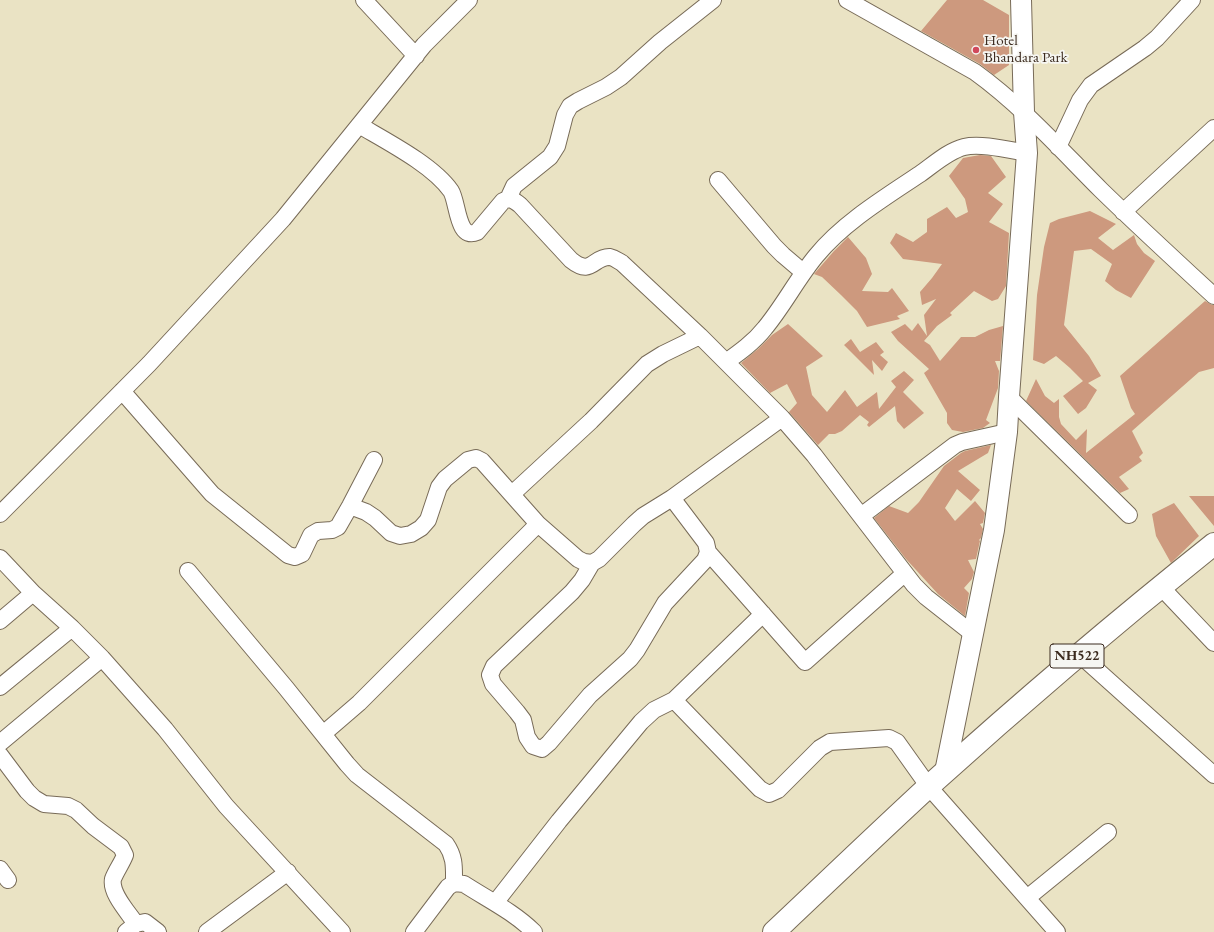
<!DOCTYPE html>
<style>
body{margin:0}
canvas{display:block;background:#eae3c4}
</style>
<canvas width="1214" height="932"></canvas>
<script>
const context = document.querySelector('canvas').getContext('2d');
context.lineJoin = 'round';
function fillPath(path, color) { context.fillStyle = color; context.fill(path, 'evenodd'); }
function stroke(path, color, width, dash) { context.strokeStyle = color; context.lineWidth = width; context.lineCap = dash ? 'butt' : 'round'; context.setLineDash(dash || []); context.stroke(path); }
function label(font, color, halo, rows, align = 'center') {
  context.font = font + ' "EB Garamond",serif'; context.lineWidth = 3.5; context.setLineDash([]); context.textBaseline = 'middle'; context.strokeStyle = halo; context.fillStyle = color; for (const [text, x, y, turn = 0] of rows) {
    context.save(); context.translate(x, y); context.rotate((+turn || 0) * Math.PI / 180); context.textAlign = isNaN(turn) ? turn : align; if (halo) context.strokeText(text, 0, 0); context.fillText(text, 0, 0); context.restore();
  }
}
fillPath(new Path2D(`
 M947,0H983L1009,15V65L994,75L980,64L921,31Z
 M980,155L991,156L1006,177L988,193L1003,204L989,222L1009,233L1006,286L998,299L992,301L974,291L950,313L952,315L937,326L924,341L930,345L940,361L961,337H975L989,330L1003,326L1000,361H995L999,371L998,388L986,420L990,423L983,428L963,432L952,430L947,423V413L924,373L929,369L898,341L891,332L905,324L912,331L918,323L927,336L924,315L936,299L922,305L920,292L932,278L942,264L903,259L890,243L896,233L913,242L927,232V219L947,207L956,218L968,212L965,199L949,176L963,158Z
 M1090,211L1116,224L1098,238L1113,250L1134,235L1137,244L1144,253L1155,261L1131,298L1116,290L1105,281L1112,264L1091,249L1074,251L1064,325L1089,356L1101,376L1088,383L1097,390L1086,408L1078,414L1063,396L1083,381L1070,368L1056,356L1044,364L1033,360L1037,295L1044,247L1050,223L1059,219Z
 M848,237L866,258L872,274L862,291L888,292L892,288L909,311L897,316L900,319L867,327L857,311L841,295L822,277L814,274L834,251Z
 M1205,301L1212,305H1214V368L1199,372L1132,431L1143,453L1139,457L1142,461L1119,477L1129,489L1120,493L1026,401L1036,379L1045,396L1054,403L1059,399V417L1061,424L1076,440L1087,429L1086,453L1135,414L1131,408L1120,376Z
 M788,324L823,356L806,367L812,395L827,412L845,390L857,407L877,392L879,409L896,387L891,381L904,371L914,380L903,392L924,413L904,429L897,421L895,406L869,427L867,425L869,422L860,415L842,431L835,434H829L818,445L789,412L797,403L787,384L770,393L741,363L758,349L772,335Z
 M851,339L860,352L876,342L884,352L880,355L888,362L882,371L872,360L874,375L844,345Z
 M991,445L988,453L958,471L980,490L971,501L957,489L945,508L955,521L975,501L985,513L983,523L980,524L983,529L981,538L979,540L980,541L976,559L968,560L974,572L972,579L964,588L969,593L965,616L938,594L906,559L874,518L889,506L908,513L919,502L944,466L961,453L965,451Z
 M1189,496H1214V526Z
 M1174,503L1199,536L1171,563L1156,536L1152,514Z`), '#cd997e');
const minor = new Path2D(`
 M364,0L416,56
 M847,0L975,72C1022,106 1061,150 1101,190C1138,226 1176,261 1214,296
 M359,125C386,141 433,165 451,191C458,202 457,241 477,232L503,201C510,197 515,201 520,205L571,260C592,277 593,256 610,257C615,258 618,261 622,263L700,336L782,418L814,455L914,585L926,597L973,634
 M1058,147L1080,100L1091,85L1145,48L1157,38L1192,0
 M718,180L774,246L783,255L803,272
 M508,199L514,186L550,157L557,146L565,115L570,106L578,101L606,87L621,77L660,42L713,0
 M1123,212L1214,128
 M726,362C740,352 754,342 765,328C784,305 797,279 816,256C843,223 884,198 920,174C933,165 948,151 964,147C981,143 1009,150 1027,153
 M122,391L212,494L288,555L295,557L302,554L311,535L318,531L332,530L338,527L350,506L374,460
 M1009,397L1129,515
 M512,494L591,421L647,364L663,354L700,336
 M350,506L366,512L375,518L391,533L400,536L411,534L421,528L428,520L439,487L445,479L468,460L476,458L482,461L538,524L578,559L584,562L592,563L599,559L634,524L643,516L672,498L782,418
 M0,514L149,364L283,219L424,45L469,0
 M861,516L955,445L962,442L1007,432
 M708,552L805,662L904,574
 M0,558L33,593L72,628L102,658L165,729L226,806L342,932
 M592,563L582,580L572,592L494,666L490,675L493,684L517,712L523,720L527,737L533,746L542,749L549,743L590,695L630,659L637,650L665,603L705,560L708,552L706,543L672,498
 M188,571L286,688L347,764L357,775L446,844C455,857 454,867 454,883
 M1160,586L1214,643
 M0,621L33,593
 M1079,654L1214,775
 M0,687L72,628
 M674,700L760,789L769,794L778,790L820,748L830,742L889,738L897,742L929,787L1057,932
 M323,734L359,703L538,524
 M0,743L102,658
 M0,755L27,791L34,798L44,804L68,806L76,810L93,826L121,847L125,855C122,863 116,871 113,879C110,893 128,912 136,924
 M0,869L8,880
 M1027,898L1108,832
 M495,903L559,821L641,722L654,710L674,700L763,614
 M126,932L136,924L145,922L158,932
 M207,932L288,872
 M414,932L448,887L454,883L464,884C487,899 514,912 534,932`);
const major = new Path2D(`
 M945,772L994,530L1007,432L1009,397L1027,153L1024,112L1021,0`);
const highway = new Path2D(`
 M774,932C825,884 876,835 928,787C1021,703 1116,622 1214,544`);
stroke(minor, '#786b58', 18);
stroke(major, '#786b58', 22);
stroke(highway, '#786b58', 24);
stroke(minor, '#fff', 16);
stroke(major, '#fff', 20);
stroke(highway, '#fff', 22);
for (const [x, y, r, color] of [
 [976,50,4,"#d1495b"]
]) { const dot = new Path2D(); dot.arc(x, y, r, 0, 2 * Math.PI); context.fillStyle = color; context.fill(dot); stroke(dot, '#f6f6f2', 1.5); }
for (const [x, y, w] of [
 [1077,656,54]
]) { const box = new Path2D(); box.roundRect(x - w / 2, y - 12, w, 24, 3); context.fillStyle = '#f6f6f2'; context.fill(box); stroke(box, '#3b2a1e', 1); }
label('bold 14px', '#3b2a1e', null, [
 ["NH522",1077,656]
]);
label('15px', '#3b2a1e', '#f6f6f2', [
 ["Hotel",984,41],
 ["Bhandara Park",984,58]
], 'left');
</script>
